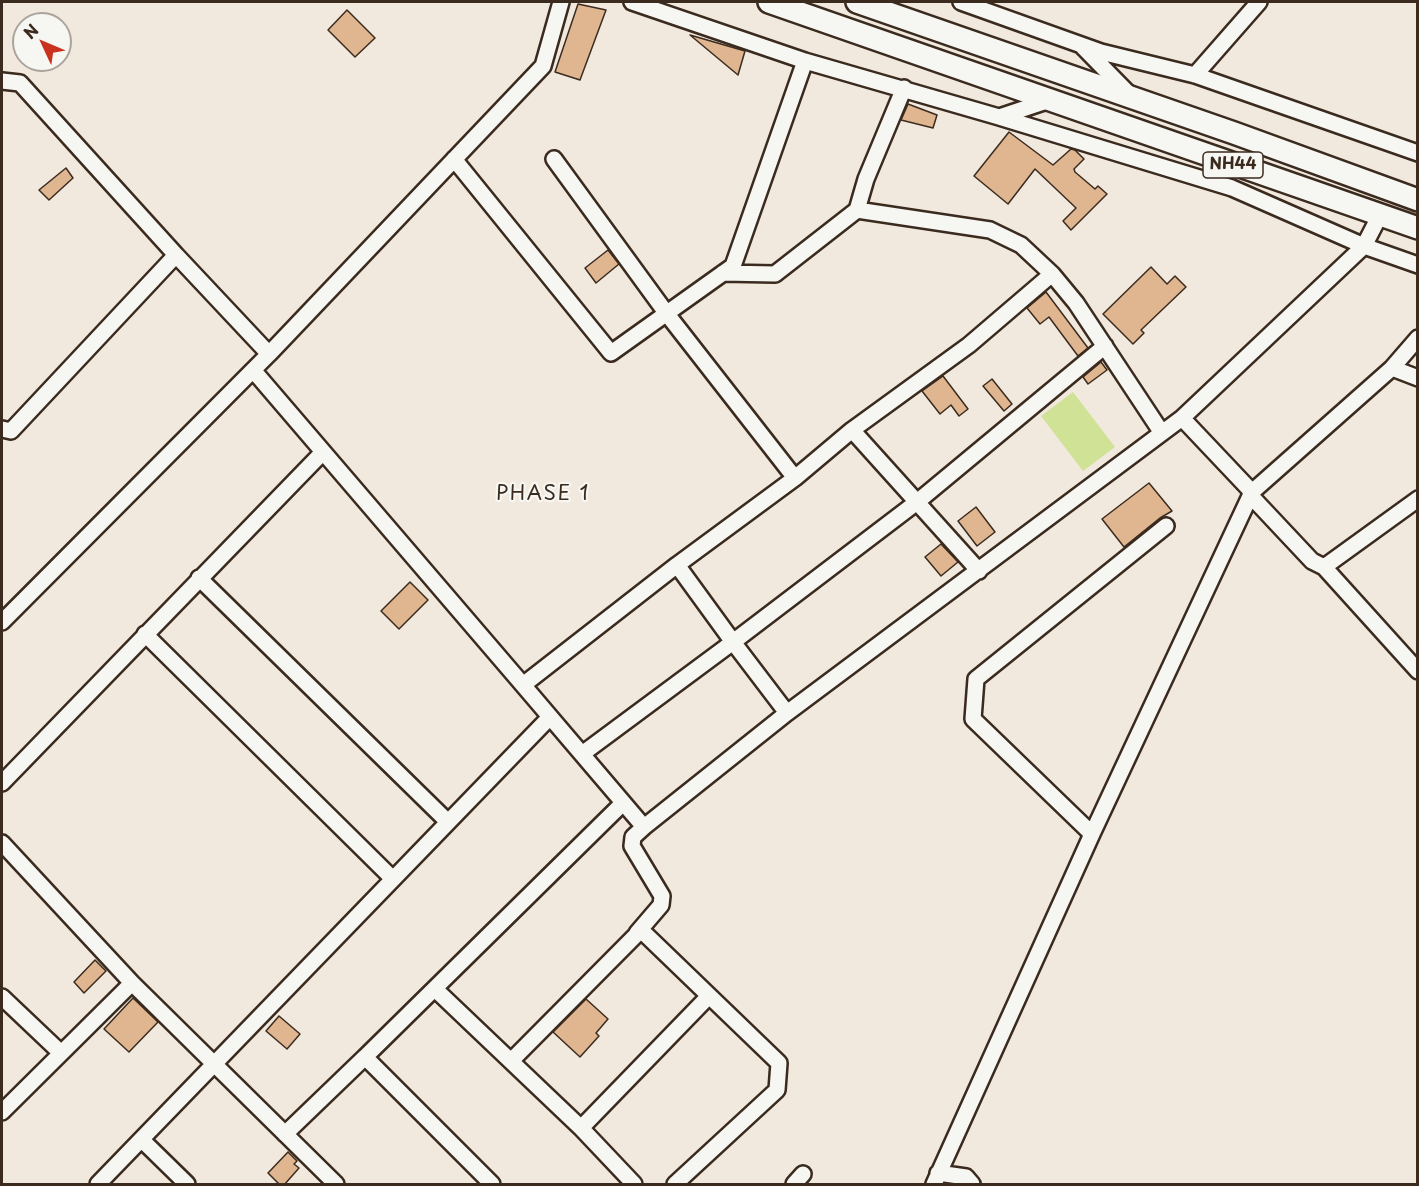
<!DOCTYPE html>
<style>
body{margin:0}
#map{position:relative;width:1419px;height:1186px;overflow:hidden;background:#f1e9de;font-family:"Playpen Sans",sans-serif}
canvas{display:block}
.frame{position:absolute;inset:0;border:3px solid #3b2a1e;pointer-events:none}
.north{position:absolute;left:12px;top:12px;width:60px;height:60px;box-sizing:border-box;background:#f6f6f2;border:2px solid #aba49d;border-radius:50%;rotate:314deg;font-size:16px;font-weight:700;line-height:24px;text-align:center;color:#3b2a1e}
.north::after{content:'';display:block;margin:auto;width:21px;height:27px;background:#c8321e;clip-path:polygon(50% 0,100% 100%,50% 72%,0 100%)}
</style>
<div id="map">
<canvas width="1419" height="1186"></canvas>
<div class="frame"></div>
<div class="north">N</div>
</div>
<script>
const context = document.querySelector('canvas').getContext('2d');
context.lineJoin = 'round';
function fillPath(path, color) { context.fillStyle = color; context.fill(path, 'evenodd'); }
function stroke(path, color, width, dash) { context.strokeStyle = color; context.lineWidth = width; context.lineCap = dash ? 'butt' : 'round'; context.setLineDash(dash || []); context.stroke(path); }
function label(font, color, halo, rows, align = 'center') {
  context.font = font + ' "Playpen Sans",sans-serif'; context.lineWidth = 4.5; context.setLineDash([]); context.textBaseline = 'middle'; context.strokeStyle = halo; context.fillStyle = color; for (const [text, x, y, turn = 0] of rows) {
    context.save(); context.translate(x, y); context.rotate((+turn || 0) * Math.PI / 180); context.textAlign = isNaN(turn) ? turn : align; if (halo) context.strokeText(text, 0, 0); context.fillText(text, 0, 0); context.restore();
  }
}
fillPath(new Path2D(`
 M1073,392L1115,447L1083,471L1041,416Z`), '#cfe296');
const building = new Path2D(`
 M578,4L606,10L580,80L555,72Z
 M347,10L375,38L355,57L328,30Z
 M690,35L745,51L738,75Z
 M908,104L937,115L933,128L901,120Z
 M1009,132L1053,165L1071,149L1075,150L1084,159L1074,169L1075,172L1095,189L1098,186L1107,194L1071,230L1063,221L1076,208L1035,169L1008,204L974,176Z
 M66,168L73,178L49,200L39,190Z
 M608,250L619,264L596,283L585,268Z
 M1151,267L1167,284L1175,276L1186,287L1141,330L1144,333L1133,344L1103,314Z
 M1046,292L1088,348L1078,356L1049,317L1040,324L1027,308Z
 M1101,362L1107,370L1088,384L1083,377Z
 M943,376L968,409L959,416L951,405L940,414L922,391Z
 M992,379L1012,404L1004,411L983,386Z
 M1149,483L1172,511L1160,518L1124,547L1102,519Z
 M976,507L995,532L977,546L958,521Z
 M941,544L958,562L941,576L925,557Z
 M410,582L428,600L399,629L381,611Z
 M95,960L106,971L84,993L74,982Z
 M133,998L158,1022L129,1052L104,1029Z
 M586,999L608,1019L596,1033L599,1036L580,1057L553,1032Z
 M279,1016L300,1034L287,1049L266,1031Z
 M288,1152L297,1161L294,1164L299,1168L284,1185H280L268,1173Z`);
fillPath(building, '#dfb690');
stroke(building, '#3b2a1e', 1.5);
const minor = new Path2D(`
 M632,2L805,61L999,117L1050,100
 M961,2L1101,52L1195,75L1418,153
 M1083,47L1129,94
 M1195,75L1259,2
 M2,81L20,83L176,255
 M999,117L1232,188L1364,246L1418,265
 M454,159L611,353L733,266L805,61
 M554,159L667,314L795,478
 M857,210L990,230L1021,245L1052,274
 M1380,215L1364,246L1182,418L1252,492L1392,368L1418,378
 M723,273L775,274L857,210L866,179L904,88
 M1392,368L1418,338
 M253,370L523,685L644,827L787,713L733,642L582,754
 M2,429L11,431L176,255L269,354L543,66L561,2
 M852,430L969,345L1052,274L1076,303L1162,433
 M1250,495L1312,561L1324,567L1418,671
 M1324,567L1418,499
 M979,571L852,430L795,478L677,565L733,642L917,502L1105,346
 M199,578L448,822
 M2,622L269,354
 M145,634L393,879
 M523,685L677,565
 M787,713L1182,418
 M2,783L323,452
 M1092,834L973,719L976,679L1166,526
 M2,843L132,983L336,1184
 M637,933L661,905L662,896L632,846L633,837L644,827
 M435,989L581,1128L634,1184
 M2,997L61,1053
 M511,1061L641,930L779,1063L777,1090L675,1184
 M2,1112L132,983
 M581,1128L709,996
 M285,1134L365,1057
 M142,1140L187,1184
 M938,1173L966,1177L972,1184
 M98,1184L550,717
 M492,1184L365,1057L623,803
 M794,1184L803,1174
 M934,1184L1092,834L1252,492`);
const highway = new Path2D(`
 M769,2L1418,228
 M857,2L1234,133L1418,200`);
stroke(minor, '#3b2a1e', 20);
stroke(highway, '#3b2a1e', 26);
stroke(minor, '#f6f6f2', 15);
stroke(highway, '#f6f6f2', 21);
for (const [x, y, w] of [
 [1233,165,60]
]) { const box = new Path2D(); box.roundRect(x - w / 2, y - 13, w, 26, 4.5); context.fillStyle = '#f6f6f2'; context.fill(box); stroke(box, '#3b2a1e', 1.5); }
label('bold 16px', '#3b2a1e', null, [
 ["NH44",1233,165]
]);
context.letterSpacing = '1.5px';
label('20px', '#3b2a1e', '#f6f6f2', [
 ["PHASE 1",543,494]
]);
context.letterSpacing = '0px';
</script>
